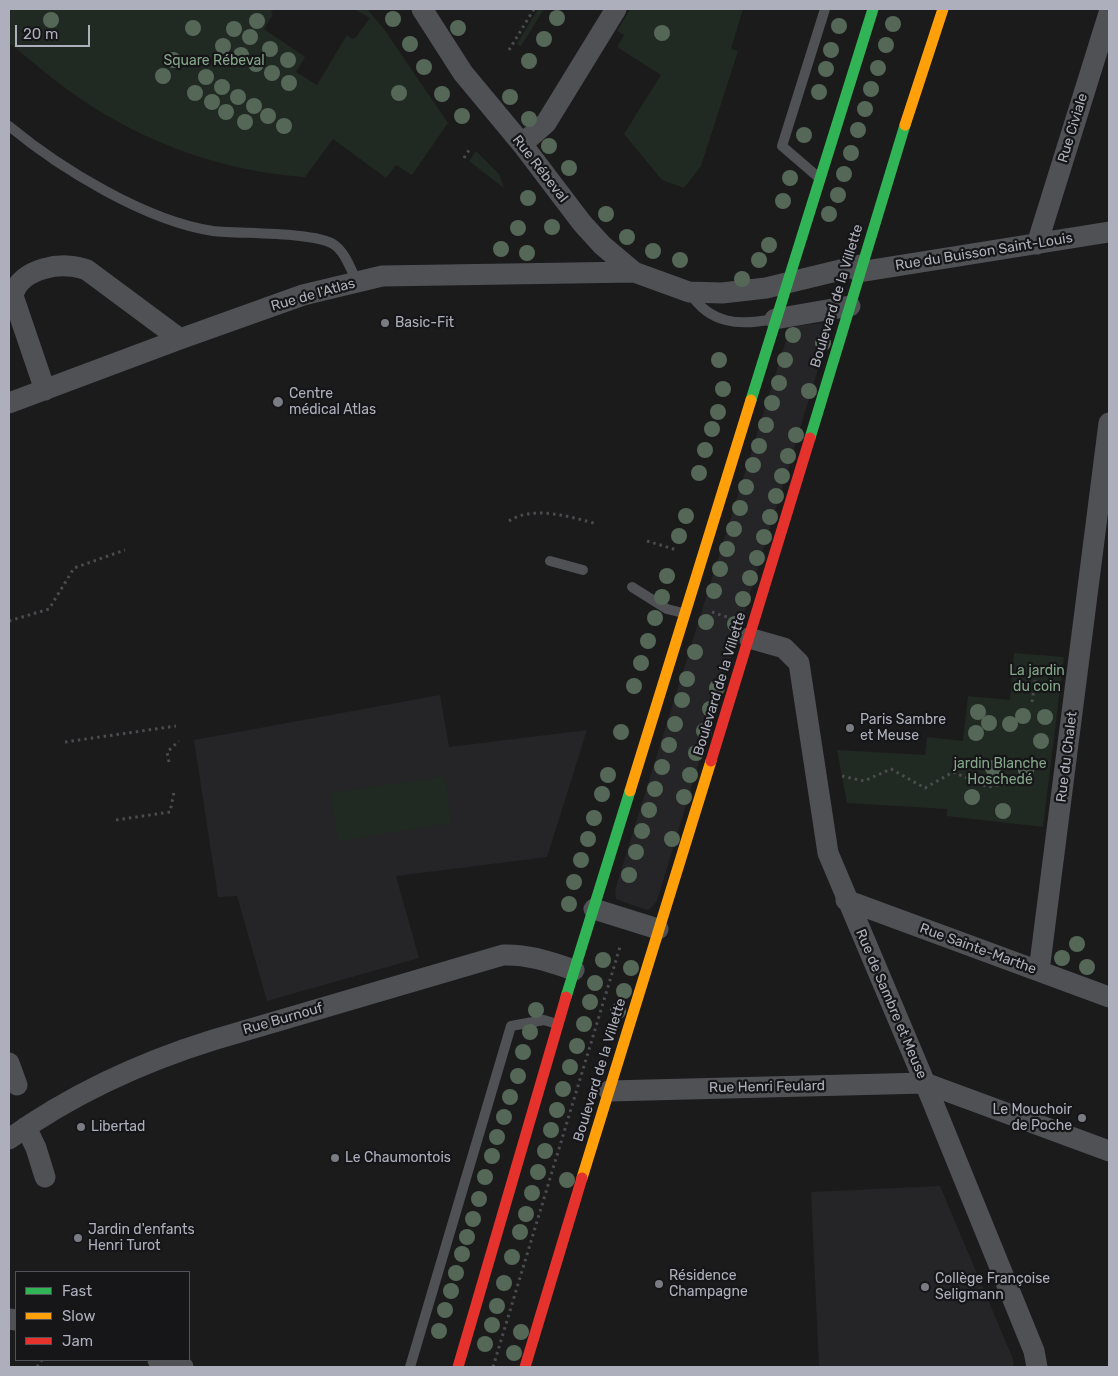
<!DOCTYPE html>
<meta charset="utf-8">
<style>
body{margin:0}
#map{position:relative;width:1118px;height:1376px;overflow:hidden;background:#1b1b1c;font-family:Rubik,sans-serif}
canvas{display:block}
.frame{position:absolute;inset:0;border:10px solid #adb0bc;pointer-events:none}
.legend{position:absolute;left:15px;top:1271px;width:175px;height:90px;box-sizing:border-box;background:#161518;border:1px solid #52535a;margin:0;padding:6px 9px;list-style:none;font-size:15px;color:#adb0bc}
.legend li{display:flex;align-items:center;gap:10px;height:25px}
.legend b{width:25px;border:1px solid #52535a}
.scale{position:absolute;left:15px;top:25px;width:75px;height:22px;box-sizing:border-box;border:2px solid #adb0bc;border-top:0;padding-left:6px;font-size:15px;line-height:18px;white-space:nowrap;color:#adb0bc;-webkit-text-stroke:4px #161518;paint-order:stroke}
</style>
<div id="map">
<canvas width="1118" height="1376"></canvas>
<div class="frame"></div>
<ul class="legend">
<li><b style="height:6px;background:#30b455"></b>Fast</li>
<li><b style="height:6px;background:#ff9f0a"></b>Slow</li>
<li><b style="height:6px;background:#e5322d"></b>Jam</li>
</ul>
<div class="scale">20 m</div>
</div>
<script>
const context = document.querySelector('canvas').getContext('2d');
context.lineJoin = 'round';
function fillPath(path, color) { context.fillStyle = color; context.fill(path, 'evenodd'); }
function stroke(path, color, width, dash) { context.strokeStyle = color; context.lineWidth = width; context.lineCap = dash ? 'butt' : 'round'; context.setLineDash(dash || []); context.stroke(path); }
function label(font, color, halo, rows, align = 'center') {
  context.font = font + ' Rubik,sans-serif'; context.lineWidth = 4.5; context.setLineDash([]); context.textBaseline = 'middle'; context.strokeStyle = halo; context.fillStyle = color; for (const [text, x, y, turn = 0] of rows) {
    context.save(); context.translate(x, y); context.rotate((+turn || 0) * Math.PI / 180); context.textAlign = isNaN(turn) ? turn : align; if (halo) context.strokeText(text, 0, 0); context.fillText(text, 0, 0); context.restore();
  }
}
fillPath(new Path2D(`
 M830,322L832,323L657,901L650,909L647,910L632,905L616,899L615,890L787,337L790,330L797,326Z
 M440,695L449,747L587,730L547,857L396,876L419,958L267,1001L237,896L218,897L194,740Z
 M940,1186L1013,1359L1014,1367H819L811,1192Z`), '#252528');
fillPath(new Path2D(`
 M9,9H273L271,13L273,14L264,29L305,57L296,72L317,85L347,35L352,39L356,37L370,18L354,9H367L384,29L448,123L412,175L396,165L386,178L333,139L305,177C225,172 144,143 78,97C54,81 32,61 9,43Z
 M538,9H544L521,46L517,44Z
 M630,9H743L731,49L738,51L701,166L684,188L662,180L624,134L661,75L617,47L624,35L617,31Z
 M476,151L499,174L504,188L469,161Z
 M1014,653L1064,657L1043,827L947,816V809L847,803L837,750L925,755L927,737L963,741L968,696L1010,700Z
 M445,776L451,823L338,841L330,793Z`), '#212923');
stroke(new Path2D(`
 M509,50L534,9
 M464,158L471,147
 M509,521C532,505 572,517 597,524
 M647,541L677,550
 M712,612L730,618
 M9,621L49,609L74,568L125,550
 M1022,685L1045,688
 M1032,702L1036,675
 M65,742L176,726
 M169,762L167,752L179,741
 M842,776L864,781L891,769L925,788L953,772L988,787L1019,782
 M116,820L170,812L174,792
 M37,1367L42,1360
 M493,1367L620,947`), '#4b4c4f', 3, [2.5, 4]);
stroke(new Path2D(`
 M9,126C61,169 146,221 213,231C240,234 315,232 333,244C345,251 351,270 357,282
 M818,177L782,146L825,9
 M690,293C710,324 739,326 773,319
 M550,561L583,570
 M632,587L667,609L683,613
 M410,1367L511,1026L544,1020L557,1024`), '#4f5155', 10);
stroke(new Path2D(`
 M422,9L463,73L522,144L582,223L602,245L634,272L689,292L722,293L766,288L861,265
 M522,144L546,123L616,9
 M1037,244L1109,13
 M859,272L1109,232
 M775,319L850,306
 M45,390L13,296C19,268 64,260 87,270L180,339
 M9,403L180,339L303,295L382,276L634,272
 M749,638L784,648L799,663L828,853L925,1083L1034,1351L1037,1367
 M846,900L1109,997
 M594,909L658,929
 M1039,971L1109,423
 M9,1063L17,1085
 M609,1091L925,1083L1109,1151
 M26,1127L36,1148L45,1177
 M9,1139C72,1094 139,1063 213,1040L503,955C528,954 550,962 574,970
 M9,1319L16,1320
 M158,1360L183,1367`), '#4f5155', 21);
stroke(new Path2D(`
 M751,400L873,9
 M810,438L905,125
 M566,997L630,791`), '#30b455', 11);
stroke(new Path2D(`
 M905,125L943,9
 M630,791L751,400
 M582,1178L711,761`), '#ff9f0a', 11);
stroke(new Path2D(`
 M711,761L810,438
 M458,1367L566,997
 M525,1367L582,1178`), '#e5322d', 11);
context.fillStyle = '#556858';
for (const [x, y] of [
 [557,18],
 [393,19],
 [51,20],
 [257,21],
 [893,24],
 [839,26],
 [193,28],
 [458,28],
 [234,29],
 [662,33],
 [250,37],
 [544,39],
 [410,44],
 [886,45],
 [223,46],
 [270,49],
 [831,50],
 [241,55],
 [173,60],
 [288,60],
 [529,61],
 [256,64],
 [424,67],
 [878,68],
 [826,69],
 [272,73],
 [163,76],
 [206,77],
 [289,83],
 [222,87],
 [871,89],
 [819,92],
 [195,93],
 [399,93],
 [442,94],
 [238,97],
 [510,97],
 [212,102],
 [254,106],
 [865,109],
 [226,112],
 [268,116],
 [462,116],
 [529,119],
 [245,122],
 [284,126],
 [858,130],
 [804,135],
 [549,146],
 [851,153],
 [569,168],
 [844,174],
 [790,178],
 [838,195],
 [528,198],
 [783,201],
 [606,214],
 [829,214],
 [552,227],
 [518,228],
 [627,237],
 [769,245],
 [501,249],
 [653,251],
 [527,253],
 [680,260],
 [759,260],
 [742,279],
 [793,335],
 [823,343],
 [719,360],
 [785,360],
 [779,383],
 [723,389],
 [809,391],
 [772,403],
 [718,412],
 [766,425],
 [712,429],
 [796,435],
 [759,446],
 [705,450],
 [788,456],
 [753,465],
 [699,473],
 [782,476],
 [746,487],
 [776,496],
 [740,508],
 [686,516],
 [770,517],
 [734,529],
 [679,536],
 [764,537],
 [727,549],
 [757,558],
 [720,569],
 [667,576],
 [750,578],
 [714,591],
 [662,597],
 [743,599],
 [655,618],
 [706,622],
 [735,624],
 [648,641],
 [695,652],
 [641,663],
 [687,679],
 [634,686],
 [717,688],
 [682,700],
 [710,709],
 [978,712],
 [1023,716],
 [1045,717],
 [989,723],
 [675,724],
 [1010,724],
 [704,731],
 [621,732],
 [976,733],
 [1041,741],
 [669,745],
 [696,753],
 [662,767],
 [993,768],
 [1026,770],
 [608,775],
 [690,775],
 [655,789],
 [602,794],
 [684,797],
 [972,797],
 [649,810],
 [1003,811],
 [594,818],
 [642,831],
 [588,839],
 [672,839],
 [636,852],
 [581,860],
 [629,875],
 [574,882],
 [569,904],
 [1077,944],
 [1062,958],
 [603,960],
 [1087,967],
 [631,968],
 [595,983],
 [624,991],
 [590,1002],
 [536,1010],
 [618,1011],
 [584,1024],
 [530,1032],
 [577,1046],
 [523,1052],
 [570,1067],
 [518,1076],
 [563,1089],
 [510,1097],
 [557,1110],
 [504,1117],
 [551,1130],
 [497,1137],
 [545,1151],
 [492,1156],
 [538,1172],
 [485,1177],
 [567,1180],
 [532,1193],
 [479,1199],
 [526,1214],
 [473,1219],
 [520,1232],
 [467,1237],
 [462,1254],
 [512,1257],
 [456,1273],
 [504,1283],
 [451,1291],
 [497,1306],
 [445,1310],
 [492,1325],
 [439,1331],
 [521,1332],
 [485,1344],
 [514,1353]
]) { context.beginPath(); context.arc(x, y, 8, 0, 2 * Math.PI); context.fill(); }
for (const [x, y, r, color] of [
 [385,323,5,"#7a7c84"],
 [278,402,6,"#7a7c84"],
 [850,728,5,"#7a7c84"],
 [1082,1118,5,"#7a7c84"],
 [81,1127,5,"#7a7c84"],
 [335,1158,5,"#7a7c84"],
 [78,1238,5,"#7a7c84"],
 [659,1284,5,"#7a7c84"],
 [925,1287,5,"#7a7c84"]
]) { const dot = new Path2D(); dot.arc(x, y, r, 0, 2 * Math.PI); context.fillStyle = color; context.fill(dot); stroke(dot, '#161518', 2); }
label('14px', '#84a789', '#161518', [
 ["Square Rébeval",214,61],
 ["La jardin",1037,671],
 ["du coin",1037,687],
 ["jardin Blanche",1000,764],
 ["Hoschedé",1000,780]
]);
label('14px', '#adb0bc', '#161518', [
 ["Rue Civiale",1073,128,-73],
 ["Rue Rébeval",540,169,52],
 ["Rue du Buisson Saint-Louis",984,252,-9],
 ["Rue de l'Atlas",313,295,-16],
 ["Boulevard de la Villette",837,296,-73],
 ["Boulevard de la Villette",720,684,-73],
 ["Rue du Chalet",1067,757,-83],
 ["Rue Sainte-Marthe",978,949,20],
 ["Rue de Sambre et Meuse",891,1004,67],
 ["Rue Burnouf",283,1019,-16],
 ["Boulevard de la Villette",600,1070,-73],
 ["Rue Henri Feulard",767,1087,-1]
]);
label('14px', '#adb0bc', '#161518', [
 ["Basic-Fit",395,323],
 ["Centre",289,394],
 ["médical Atlas",289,410],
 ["Paris Sambre",860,720],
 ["et Meuse",860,736],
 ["Le Mouchoir",1072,1110,"right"],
 ["de Poche",1072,1126,"right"],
 ["Libertad",91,1127],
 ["Le Chaumontois",345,1158],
 ["Jardin d'enfants",88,1230],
 ["Henri Turot",88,1246],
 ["Résidence",669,1276],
 ["Champagne",669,1292],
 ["Collège Françoise",935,1279],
 ["Seligmann",935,1295]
], 'left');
</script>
